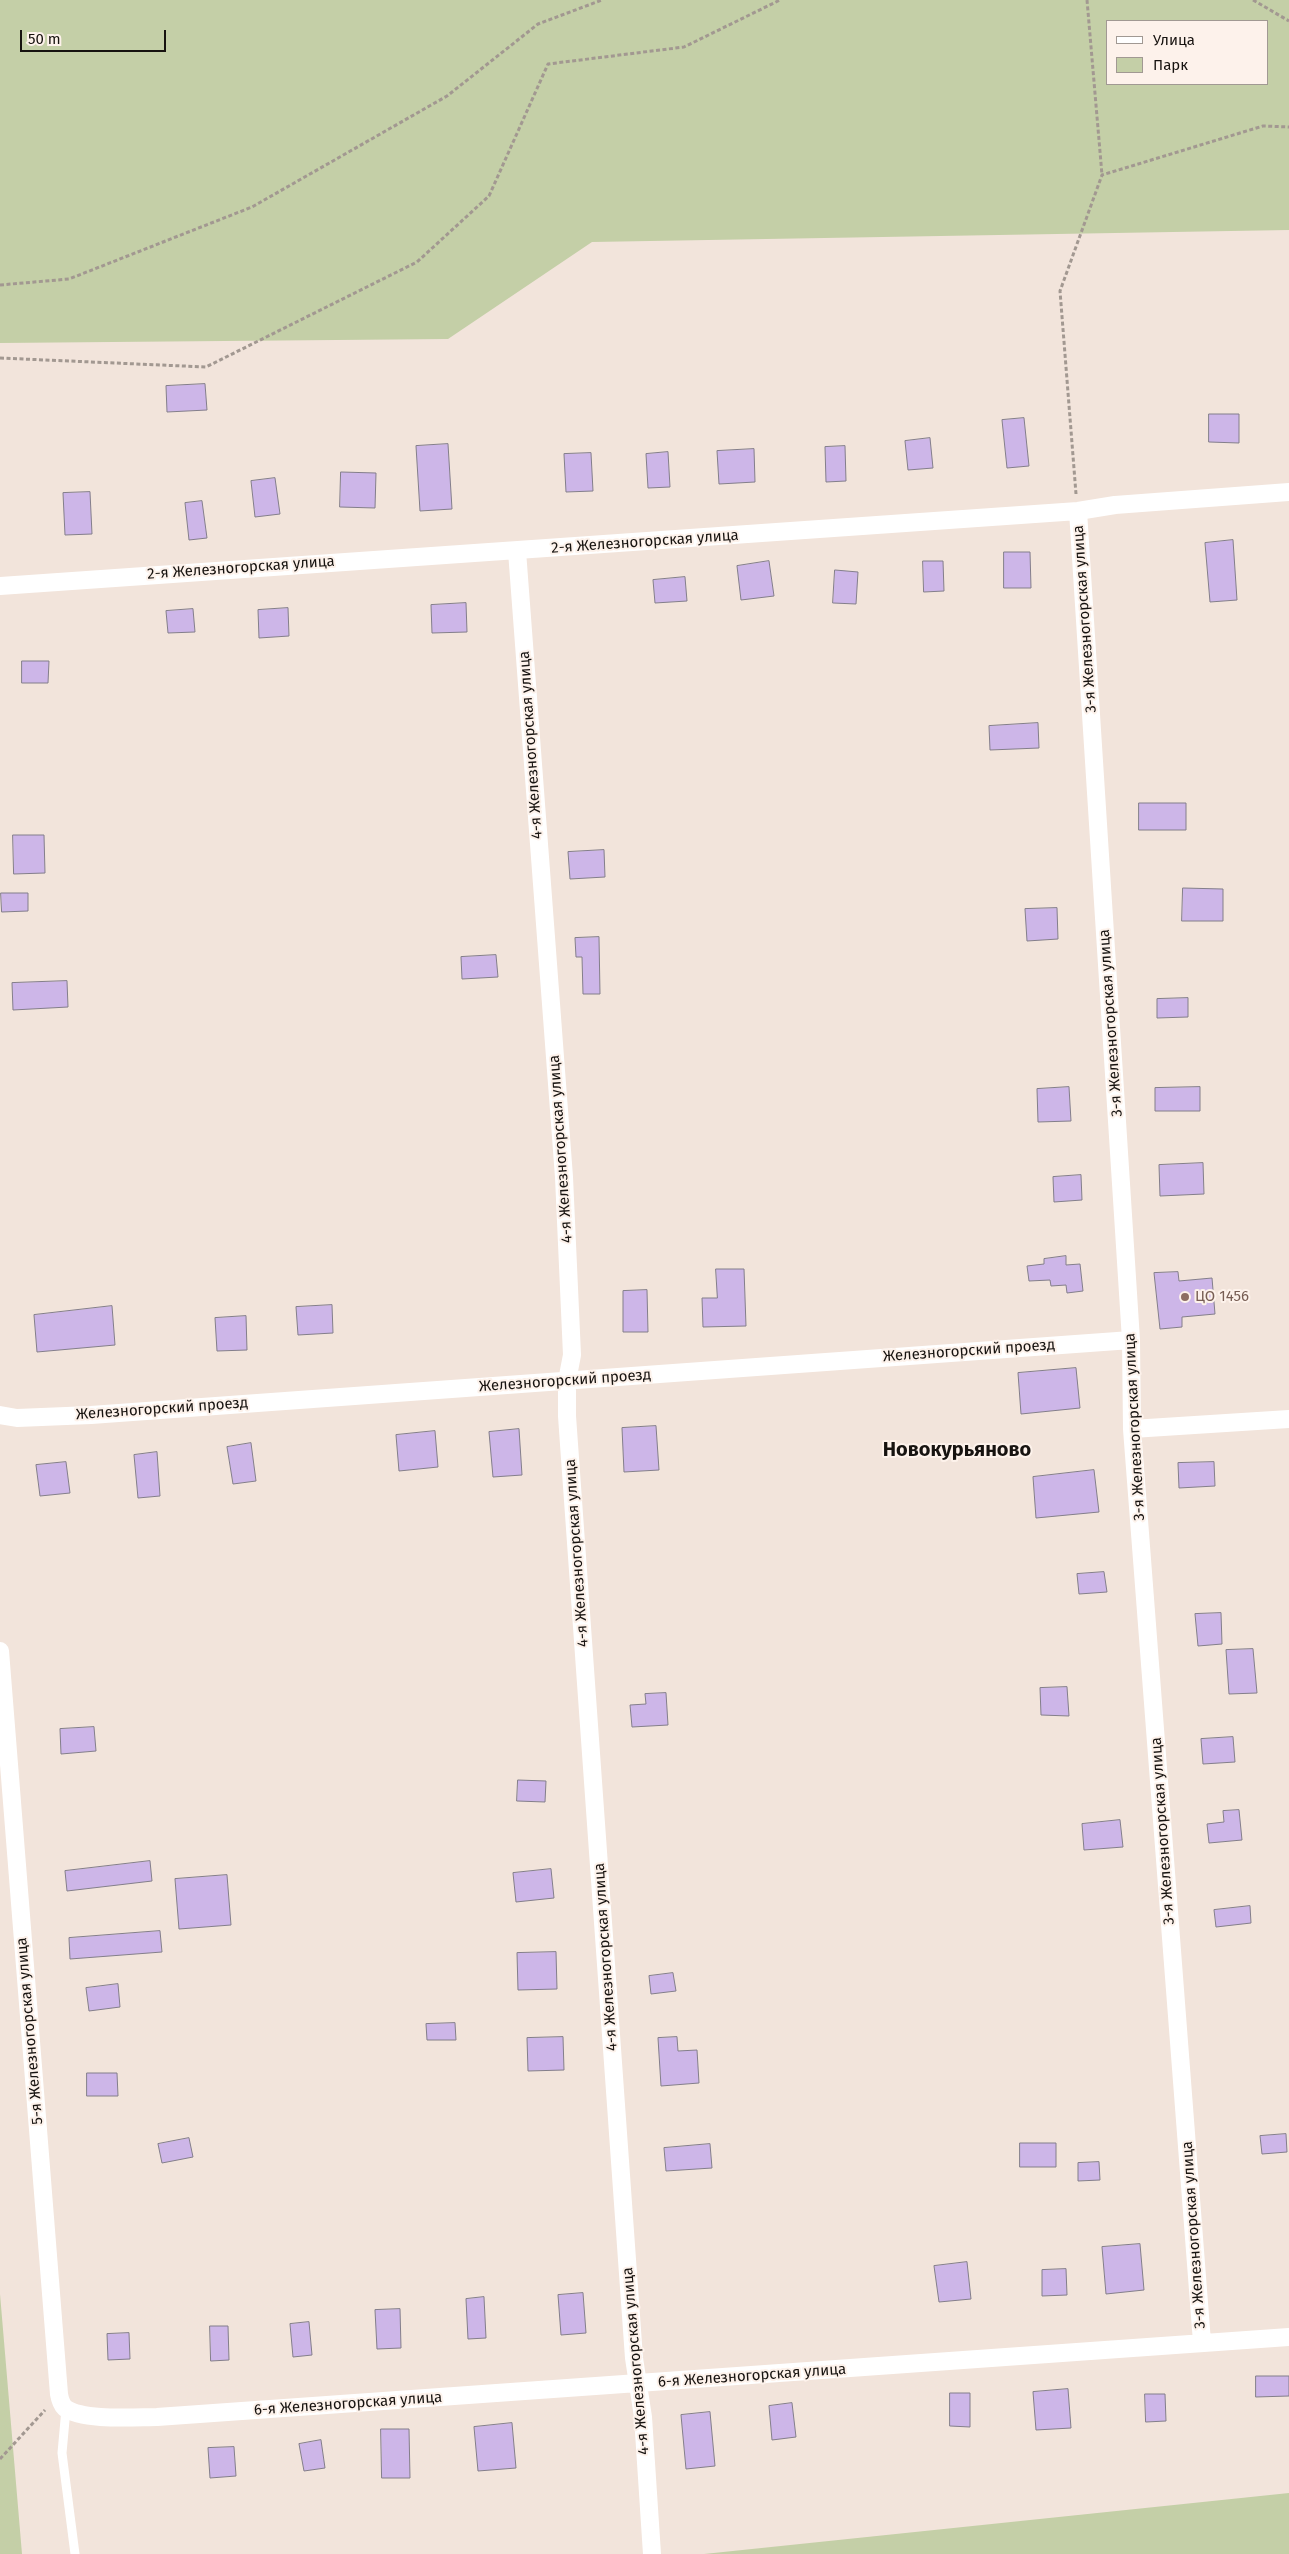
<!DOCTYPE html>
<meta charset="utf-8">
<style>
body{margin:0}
#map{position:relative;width:1289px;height:2554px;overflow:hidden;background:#f2e4db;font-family:"Fira Sans",sans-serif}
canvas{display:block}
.legend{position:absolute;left:1106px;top:20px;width:162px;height:65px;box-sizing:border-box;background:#fdf2eb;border:1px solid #a19993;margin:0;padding:6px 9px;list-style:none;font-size:15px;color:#171310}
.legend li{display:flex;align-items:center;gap:10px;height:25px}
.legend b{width:25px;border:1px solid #a19993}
.scale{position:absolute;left:20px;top:30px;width:146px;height:22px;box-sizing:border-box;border:2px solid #171310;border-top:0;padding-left:6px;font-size:15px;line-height:18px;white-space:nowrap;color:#171310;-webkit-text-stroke:4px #fdf2eb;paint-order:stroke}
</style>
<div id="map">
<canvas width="1289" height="2554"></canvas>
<ul class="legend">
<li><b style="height:6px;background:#fff"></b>Улица</li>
<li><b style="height:14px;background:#c4cfa7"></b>Парк</li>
</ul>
<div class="scale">50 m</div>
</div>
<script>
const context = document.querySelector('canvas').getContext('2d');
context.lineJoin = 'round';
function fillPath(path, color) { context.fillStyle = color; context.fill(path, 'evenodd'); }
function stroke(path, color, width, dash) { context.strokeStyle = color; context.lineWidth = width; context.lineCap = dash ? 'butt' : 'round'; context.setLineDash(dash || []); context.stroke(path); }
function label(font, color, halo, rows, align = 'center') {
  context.font = font + ' "Fira Sans",sans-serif'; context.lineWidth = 4; context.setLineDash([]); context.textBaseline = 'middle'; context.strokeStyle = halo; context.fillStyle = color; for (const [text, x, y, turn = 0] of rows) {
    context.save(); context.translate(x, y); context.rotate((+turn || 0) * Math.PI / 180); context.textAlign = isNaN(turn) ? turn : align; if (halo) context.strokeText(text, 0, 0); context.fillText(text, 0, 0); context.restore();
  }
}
fillPath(new Path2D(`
 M0,0H1289V230L592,242L448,339L0,343ZM1268,21V84H1108V21Z
 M0,2294L22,2554H0Z
 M1289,2493V2554H704Z`), '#c4cfa7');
const building = new Path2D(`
 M205,384L207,410L167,412L166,386Z
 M1209,414H1239V443L1209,442Z
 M1024,418L1029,466L1007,468L1002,420Z
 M930,438L933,468L908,470L905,441Z
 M448,444L452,509L420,511L416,446Z
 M845,446L846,481L826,482L825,447Z
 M754,449L755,482L719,484L717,451Z
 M668,452L670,487L648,488L646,454Z
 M591,453L593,491L566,492L564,454Z
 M341,472L376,473L375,508L340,507Z
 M275,478L280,514L255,517L251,481Z
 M90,492L92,534L65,535L63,493Z
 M202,501L207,538L189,540L185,503Z
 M1233,540L1237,600L1210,602L1205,543Z
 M1004,552H1030L1031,588H1004Z
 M769,561L774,596L741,600L737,566Z
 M923,561H943L944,591L924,592Z
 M835,570L858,572L856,604L833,603Z
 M685,577L687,601L655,603L653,580Z
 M466,603L467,632L432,633L431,605Z
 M288,608L289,636L259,638L258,610Z
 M193,609L195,632L168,633L166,611Z
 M22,661H49L48,683H22Z
 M1038,723L1039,748L990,750L989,726Z
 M1139,803H1186V830H1139Z
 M13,835H44L45,873L14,874Z
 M604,850L605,877L570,879L568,852Z
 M1183,888L1223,889V921H1182Z
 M1,893H28V911L2,912Z
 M1057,908L1058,939L1027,941L1025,909Z
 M599,937L600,994H583L582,957H576L575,938Z
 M496,955L498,977L462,979L461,957Z
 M67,981L68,1007L13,1010L12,983Z
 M1188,998V1017L1157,1018V999Z
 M1069,1087L1071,1121L1038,1122L1037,1089Z
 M1200,1087V1111H1155V1088Z
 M1203,1163L1204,1194L1160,1196L1159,1165Z
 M1081,1175L1082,1200L1054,1202L1053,1177Z
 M1066,1256V1265L1080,1264L1083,1291L1067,1293L1066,1285L1051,1286L1050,1280L1029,1281L1027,1266L1044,1264V1259Z
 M716,1269H744L746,1326L703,1327L702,1298H717Z
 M1178,1272L1179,1281L1212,1278L1215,1314L1182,1317V1327L1160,1329L1154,1273Z
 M647,1290L648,1332H623V1291Z
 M332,1305L333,1333L298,1335L296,1307Z
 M112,1306L115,1345L37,1352L34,1315Z
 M246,1316L247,1350L217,1351L215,1318Z
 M1076,1368L1080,1408L1021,1414L1018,1373Z
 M656,1426L659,1470L624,1472L622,1428Z
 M519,1429L522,1475L493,1477L489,1432Z
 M435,1431L438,1467L399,1471L396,1435Z
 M251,1443L256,1481L233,1484L227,1447Z
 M157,1452L160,1496L138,1498L134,1455Z
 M66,1462L70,1493L40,1496L36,1465Z
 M1214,1462L1215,1486L1179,1488L1178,1463Z
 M1094,1470L1099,1512L1036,1518L1033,1477Z
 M1104,1572L1107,1592L1079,1594L1077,1574Z
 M1221,1613L1222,1644L1198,1646L1195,1614Z
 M1253,1649L1257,1693L1229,1694L1226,1650Z
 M1067,1687L1069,1716L1041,1715L1040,1688Z
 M666,1693L668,1725L632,1727L630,1705L646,1704L645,1694Z
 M94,1727L96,1751L61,1754L60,1729Z
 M1233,1737L1235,1762L1203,1764L1201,1739Z
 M518,1780L546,1781L545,1802L517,1801Z
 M1239,1810L1242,1840L1209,1843L1207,1824L1224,1822L1223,1811Z
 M1120,1820L1123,1847L1084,1850L1082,1824Z
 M150,1861L152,1881L67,1891L65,1871Z
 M551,1869L554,1898L516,1902L513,1873Z
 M227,1875L231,1925L179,1929L175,1879Z
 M1250,1906L1251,1923L1216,1927L1214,1910Z
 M160,1931L162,1952L70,1959L69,1938Z
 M556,1952L557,1989L518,1990L517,1953Z
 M673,1973L676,1991L651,1994L649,1976Z
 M118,1984L120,2007L89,2011L86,1988Z
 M455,2023L456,2040H427L426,2024Z
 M563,2037L564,2070L528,2071L527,2038Z
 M677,2037L678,2051L697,2050L699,2083L661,2086L658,2038Z
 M87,2073H117L118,2096H87Z
 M1286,2134L1287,2152L1262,2154L1260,2136Z
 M189,2138L193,2157L162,2163L158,2144Z
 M1020,2143H1056V2167H1020Z
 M710,2144L712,2168L666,2171L664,2148Z
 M1099,2162L1100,2180L1078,2181V2163Z
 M1140,2244L1144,2290L1106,2294L1102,2247Z
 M967,2262L971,2299L939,2302L934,2266Z
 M1066,2269L1067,2295L1042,2296V2270Z
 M583,2293L586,2333L561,2335L558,2295Z
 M484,2297L486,2338L468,2339L466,2299Z
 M400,2309L401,2348L377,2349L375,2310Z
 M309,2322L312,2355L293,2357L290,2324Z
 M210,2326H228L229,2360L211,2361Z
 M129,2333L130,2359L108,2360L107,2334Z
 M1256,2376H1289V2396L1256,2397Z
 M1068,2389L1071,2428L1036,2430L1033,2392Z
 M950,2393H970V2427L950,2426Z
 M1145,2394H1165L1166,2421L1146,2422Z
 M792,2403L796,2437L772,2440L769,2406Z
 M710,2412L715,2466L686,2469L681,2415Z
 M512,2423L516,2468L478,2471L474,2427Z
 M381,2429H409L410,2478H382Z
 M321,2440L325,2468L304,2471L299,2444Z
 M234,2447L236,2476L210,2478L208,2448Z`);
fillPath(building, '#cdb6e8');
stroke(building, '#837e8a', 1);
stroke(new Path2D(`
 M1087,0L1102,175
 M1253,0L1289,21
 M0,285L69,279L252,207L447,96L538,24L602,0
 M0,358L206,367L417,262L489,196L548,64L684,47L780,0
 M1076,494L1060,291L1102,175L1263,126L1289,127
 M0,2459L45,2410`), '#a29891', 3, [4, 2.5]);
stroke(new Path2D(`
 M66,2409L62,2453L75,2554`), '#fff', 9);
stroke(new Path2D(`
 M1078,511L1131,1340L1132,1429L1202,2342
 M517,551L564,1177L572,1355L567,1381V1416L634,2358L643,2417L652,2554
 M0,586L1078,511L1115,505L1289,492
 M0,1415L17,1418L91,1415L1131,1340
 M1132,1429L1289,1419
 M0,1651L59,2394C60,2400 61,2404 65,2408C83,2421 135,2417 157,2417L1289,2337`), '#fff', 18);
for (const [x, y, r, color] of [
 [1185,1297,5,"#8d6e63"]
]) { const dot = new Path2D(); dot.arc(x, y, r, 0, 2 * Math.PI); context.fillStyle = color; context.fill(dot); stroke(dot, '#fdf2eb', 2); }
label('15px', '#171310', '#fdf2eb', [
 ["2-я Железногорская улица",645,542,-4],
 ["2-я Железногорская улица",241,568,-4],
 ["3-я Железногорская улица",1085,619,-94],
 ["4-я Железногорская улица",531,745,-94],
 ["3-я Железногорская улица",1111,1023,-94],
 ["4-я Железногорская улица",561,1149,-94],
 ["Железногорский проезд",969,1351,-4],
 ["Железногорский проезд",565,1381,-4],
 ["Железногорский проезд",162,1409,-4],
 ["3-я Железногорская улица",1135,1427,-93],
 ["4-я Железногорская улица",577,1553,-94],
 ["3-я Железногорская улица",1163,1831,-94],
 ["4-я Железногорская улица",606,1957,-94],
 ["5-я Железногорская улица",30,2031,-95],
 ["3-я Железногорская улица",1194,2235,-94],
 ["4-я Железногорская улица",636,2361,-95],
 ["6-я Железногорская улица",752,2376,-4],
 ["6-я Железногорская улица",348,2404,-4]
]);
label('15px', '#785e54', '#fdf2eb', [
 ["ЦО 1456",1195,1297]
], 'left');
label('bold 20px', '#171310', '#fdf2eb', [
 ["Новокурьяново",957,1450]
]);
</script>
